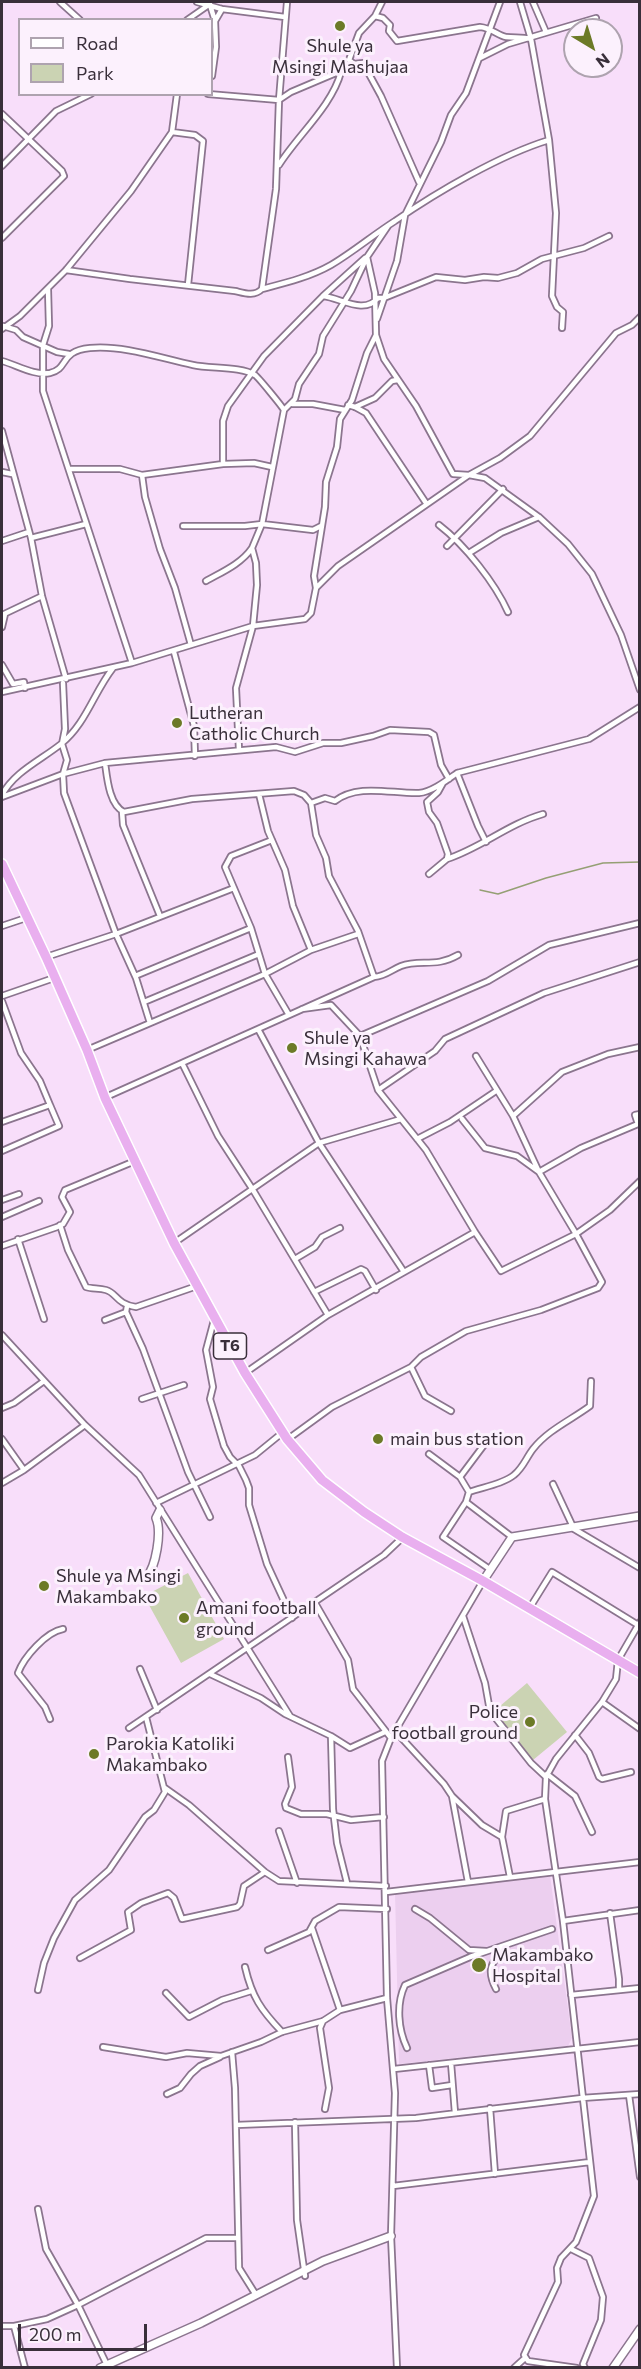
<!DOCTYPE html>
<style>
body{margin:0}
#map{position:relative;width:641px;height:2369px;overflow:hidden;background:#f8defa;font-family:Commissioner,sans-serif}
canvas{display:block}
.frame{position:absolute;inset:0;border:3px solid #392f3a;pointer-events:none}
.legend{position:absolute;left:18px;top:18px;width:195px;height:78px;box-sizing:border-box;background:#fcf1fd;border:2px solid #aea3af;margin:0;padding:8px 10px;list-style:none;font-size:18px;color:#392f3a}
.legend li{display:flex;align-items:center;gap:12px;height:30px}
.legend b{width:30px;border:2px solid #aea3af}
.north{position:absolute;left:563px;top:18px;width:60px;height:60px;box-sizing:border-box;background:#fcf1fd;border:2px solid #aea3af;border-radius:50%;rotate:142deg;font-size:16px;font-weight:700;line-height:24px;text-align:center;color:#392f3a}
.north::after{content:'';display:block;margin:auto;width:21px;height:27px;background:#6c7a27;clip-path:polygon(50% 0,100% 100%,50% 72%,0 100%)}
.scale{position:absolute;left:18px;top:2324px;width:129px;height:27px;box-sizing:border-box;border:3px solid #392f3a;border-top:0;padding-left:8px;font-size:18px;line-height:21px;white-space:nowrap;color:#392f3a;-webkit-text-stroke:4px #fcf1fd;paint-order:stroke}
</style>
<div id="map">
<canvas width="641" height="2369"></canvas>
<div class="frame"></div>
<ul class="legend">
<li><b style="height:8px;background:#fff"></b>Road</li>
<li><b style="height:16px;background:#cbd3b3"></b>Park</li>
</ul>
<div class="north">N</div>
<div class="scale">200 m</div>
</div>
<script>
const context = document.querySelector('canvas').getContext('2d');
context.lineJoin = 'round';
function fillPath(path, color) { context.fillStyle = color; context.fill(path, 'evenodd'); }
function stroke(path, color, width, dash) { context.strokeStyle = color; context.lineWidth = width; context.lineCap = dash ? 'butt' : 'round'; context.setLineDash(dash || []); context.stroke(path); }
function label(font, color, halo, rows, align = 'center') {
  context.font = font + ' Commissioner,sans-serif'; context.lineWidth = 6; context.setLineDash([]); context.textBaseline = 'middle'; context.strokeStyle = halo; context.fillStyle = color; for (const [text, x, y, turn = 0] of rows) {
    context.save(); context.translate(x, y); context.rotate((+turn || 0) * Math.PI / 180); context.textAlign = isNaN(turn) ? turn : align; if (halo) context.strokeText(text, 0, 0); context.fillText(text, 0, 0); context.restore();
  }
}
fillPath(new Path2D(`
 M550,1875L572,2038L568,2046L399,2064L395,1892Z`), '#eccfef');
fillPath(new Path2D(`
 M188,1573L224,1639L181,1663L144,1596Z
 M527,1683L567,1732L533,1760L493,1712Z`), '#cbd3b3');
stroke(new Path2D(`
 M480,890L498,894L546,878L603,863L640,862`), '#959f74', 1.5);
const street = new Path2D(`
 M60,2L80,20
 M197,2L222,9L285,17
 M382,2L375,16L359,33L349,60L354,64L363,63L381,96L419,182
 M533,2L546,32
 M210,5L215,21
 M375,16L383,18L390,25L389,31L397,41L480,27C492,28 498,36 506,37C515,38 522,37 531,39
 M187,20L210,4
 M480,58L508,44L596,18
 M212,76L216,47L215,21L222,9
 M208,94L279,100L291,92L343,70
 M2,114L62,171L64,176L2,238
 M172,132L195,135L203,141L188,285
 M549,140L556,213L552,296L557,307L563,312L562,328
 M279,165C297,136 332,106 341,72
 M2,166L56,111L91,94
 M367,257L375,293L376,335L384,359L416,406L453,474L469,475L500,458L530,436L616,333L632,325L640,317
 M66,270L130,279L235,291C244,293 254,297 262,289L276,189L279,100L287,2
 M48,289L49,326L43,345V391L132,663
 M262,289C285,283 310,277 331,265C353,252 373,235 395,221C437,192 500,155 549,140L531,39L520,2
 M323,296L365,258
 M377,319L397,261L405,215L441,142L451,115L466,93L500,2
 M3,326L16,330L23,337L57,352L69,354
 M2,329L20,316L66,270L131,191L172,132L177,94
 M2,361C17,365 34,376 50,373C69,369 59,351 90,348C124,345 160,358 193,365C210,369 240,366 255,375C258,377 281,405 284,410
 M292,404H313L345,410
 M348,405L355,407L366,413L426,503
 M355,407L375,398L392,381L397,380
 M2,431L31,538L42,596L66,679
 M223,464V421L228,406L264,356L323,296C341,298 364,315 378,298H384L436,277L465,280L484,277L498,278L517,273L542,259L584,248L609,236
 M70,469H120L142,475L223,464L254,463L272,467
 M2,472L12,474
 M142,475L145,497L160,549L175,588L191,645
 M439,525C465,545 495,583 508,612
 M183,526H245L262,524L313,530L321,526
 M31,538L86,524
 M2,541L29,532
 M447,546L503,489
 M469,553L501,533L539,517
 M206,581C222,572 241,564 252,548
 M316,588L314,576L325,507L326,482L337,447L340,419L352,400L367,353L376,335
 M2,615L42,596
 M2,627L5,614
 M174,652L194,726L195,756
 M2,665L13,684L24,682L25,688
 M63,683L65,729L62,744L67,760L63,774L64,793L116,934L136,978L150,1023
 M2,692L132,663L253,626L305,619L311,613L316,588L338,566L469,475L485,478L539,517L568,544L592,574L621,635L640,690
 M239,750L236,688L253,626L257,585L256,563L252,548L262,524L284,410L295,399L299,384L319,354L323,336L351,291L367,257L388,226
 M105,763C107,777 109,805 124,812L192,799L294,791L304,795L311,803L325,798L335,801C358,783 392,794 419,793C432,792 447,780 457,773L589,739L640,707
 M457,773L478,826L486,842
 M259,794L268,831L285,870L293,906L311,950
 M2,795C14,772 41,760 61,744C86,724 94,692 113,668
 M2,797L63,774L105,763L276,747L295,752L323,743H341L373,736L390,730L429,732L434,735L441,765L449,779
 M311,803L316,835L326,858L329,876L358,931L374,977C386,976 391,970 401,966C420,959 436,968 458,955
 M122,811L123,825L160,916
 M272,840L231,856L225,867L251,928L265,974L289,1015
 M447,859C481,848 508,824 543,814
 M429,874L447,859L448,854L437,823L429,812L427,802L438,792L443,783
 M2,926L26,918
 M46,957L116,934L234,888
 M135,976L251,928
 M2,996L54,978
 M2,1001L21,1053L40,1081L50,1105L2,1122
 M144,1002L259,954
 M302,1009L331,1005L360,1036L378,1090L426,1150L475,1232L501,1271L576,1234L610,1210L640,1181
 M258,1029L319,1143L404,1272
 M360,1036L488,981L549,945L640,923
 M87,1050L265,974L311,950L358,934
 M182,1063L218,1136L253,1190L328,1315
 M378,1090L435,1051L445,1039L544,993L640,962
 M106,1097L374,977
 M513,1116L562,1072L608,1054L640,1047
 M462,1119L485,1148L517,1156L539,1172L581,1148L638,1124L635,1115L640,1114
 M417,1139L450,1122L496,1091
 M2,1151L59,1126L50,1105
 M2,1200L19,1194
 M2,1217L39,1201
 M60,1225L68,1250L86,1287C92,1289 99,1288 106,1290C117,1293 116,1304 136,1307L197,1286
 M18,1239L44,1319
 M174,1243L319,1143L401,1119
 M2,1246L57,1227L63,1224L70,1212L62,1197L65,1190L135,1161
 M295,1259L315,1247L322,1237L340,1228
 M314,1292L361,1269L365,1271L376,1290
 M127,1306L126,1312L143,1349L188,1472L210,1517
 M105,1320L126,1312
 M214,1320L206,1350L213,1387L210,1399L224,1446L230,1457L239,1466L246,1480L249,1488V1505L267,1564L292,1618
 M2,1335L85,1425L139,1475L290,1716
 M411,1367L421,1357L466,1331L541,1310L598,1288L602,1282L576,1234L539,1172L513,1116L476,1056
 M245,1373L328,1315L475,1232
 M142,1399L184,1385
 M2,1408L14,1403L44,1381
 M2,1439L24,1470
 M288,1439L332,1407L411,1367L425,1396L451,1411
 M429,1454L460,1477L469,1492L466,1502L443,1537L491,1570
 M460,1477L487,1441
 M2,1483L24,1470L85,1425
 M553,1484L574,1529L640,1568
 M469,1492C483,1487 503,1484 514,1475C523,1468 526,1458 533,1449C548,1430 571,1420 590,1406L591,1381
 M466,1502L512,1537
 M156,1503L255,1455L282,1433
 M315,1603L348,1660L353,1689L391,1738
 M529,1609L552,1572L638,1625
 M463,1616L485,1683L490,1711L531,1763L546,1777
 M140,1669L157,1710
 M210,1674L261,1698L285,1714L331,1736L350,1748L385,1732
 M602,1702L640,1729
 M50,1719L45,1707L18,1673C24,1657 46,1632 63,1629
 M129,1728L384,1555L402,1538
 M396,1732L444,1784L452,1796L468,1882
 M575,1735L589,1753L599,1777L602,1779L631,1772
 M331,1736L333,1809L337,1843L347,1883
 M288,1757L292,1787L285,1804L286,1808L301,1814H327L351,1820L384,1817
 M547,1774L575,1796L592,1832
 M165,1788L189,1805L265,1872L279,1881L386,1886
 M452,1796L482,1825L502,1837L510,1877
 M279,1831L297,1883
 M502,1837L506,1811L545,1799
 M386,1892L640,1862
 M415,1909L430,1918L469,1950L486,1951
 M610,1913L619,1979V1990
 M563,1921L640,1910
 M312,1928L340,2010
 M268,1950L309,1932L315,1921L339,1907L387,1909
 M80,1958L131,1930L128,1912L141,1903L168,1893L174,1898L182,1919L237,1907L240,1904L244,1886L265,1872
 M245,1967C252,1997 261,2010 282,2032
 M496,1989C486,1970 491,1963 505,1947
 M38,1990L44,1963L54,1938L75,1900L109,1870L145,1817L154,1810L165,1792L146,1717
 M166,1993L189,2017L222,2000L251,1991
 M571,1995L640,1988
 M323,2021L320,2028L329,2088L325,2109
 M103,2047L166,2057L187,2053L221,2056L261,2042L282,2032L323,2021L340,2010L387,1998
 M407,2048C398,2029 396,2004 405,1985L470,1957L552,1929
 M232,2052L235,2088L239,2268L256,2295
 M451,2063L455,2113
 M429,2065L432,2088L452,2085
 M394,2069L640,2042
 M167,2094L180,2088L191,2074L200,2066L220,2057
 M629,2095L640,2177
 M490,2108L495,2174
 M295,2122L297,2220L305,2276
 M236,2125L416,2118L582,2098L640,2094
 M393,2186L590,2162
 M38,2209L46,2249L78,2305L107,2365
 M571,2249L589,2258L603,2297L601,2320L583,2364L585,2368
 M2,2326H14L47,2319L78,2305L206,2238H237
 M14,2326L25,2368
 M397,2368L391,2236L395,2093L387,1998L382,1761L391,1738L483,1581
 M514,2368L525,2358
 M577,2368L528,2361L524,2355L558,2282L557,2268L561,2258L576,2242L594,2196L563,1921L545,1799L546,1777L556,1759L602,1702L616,1679L618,1660L640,1622`);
const secondary = new Path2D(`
 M146,1578C156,1567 162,1532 156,1518L160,1510
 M483,1581L512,1537L640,1516
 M100,2368L201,2323L323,2261L391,2236
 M613,2368L640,2329`);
const highway = new Path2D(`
 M2,864L46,957L87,1050L105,1098L174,1243L245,1373L287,1439L322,1480L364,1512L402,1537L483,1581L640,1673`);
stroke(street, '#8b758e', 8);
stroke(secondary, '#8b758e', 10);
stroke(highway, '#fff', 12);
stroke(street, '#fff', 4.5);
stroke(secondary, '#fff', 7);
stroke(highway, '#e9afef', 9);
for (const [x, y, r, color] of [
 [340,26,6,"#6c7a27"],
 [177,723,6,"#6c7a27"],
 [292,1048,6,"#6c7a27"],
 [378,1439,6,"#6c7a27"],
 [44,1586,6,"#6c7a27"],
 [184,1618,6,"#6c7a27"],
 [530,1722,6,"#6c7a27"],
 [94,1754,6,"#6c7a27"],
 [479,1965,8,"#6c7a27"]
]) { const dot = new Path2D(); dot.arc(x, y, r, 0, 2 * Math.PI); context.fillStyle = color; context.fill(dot); stroke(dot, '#fcf1fd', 2); }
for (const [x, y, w] of [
 [230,1346,33]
]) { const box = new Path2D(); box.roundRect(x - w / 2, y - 13, w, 26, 4.5); context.fillStyle = '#fcf1fd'; context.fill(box); stroke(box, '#392f3a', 1.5); }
label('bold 16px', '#392f3a', null, [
 ["T6",230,1346]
]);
label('18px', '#392f3a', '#fcf1fd', [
 ["Shule ya",340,46,"center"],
 ["Msingi Mashujaa",340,67,"center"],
 ["Lutheran",189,713],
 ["Catholic Church",189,734],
 ["Shule ya",304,1038],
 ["Msingi Kahawa",304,1059],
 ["main bus station",390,1439],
 ["Shule ya Msingi",56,1576],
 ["Makambako",56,1597],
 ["Amani football",196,1608],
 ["ground",196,1629],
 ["Police",518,1712,"right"],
 ["football ground",518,1733,"right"],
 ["Parokia Katoliki",106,1744],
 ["Makambako",106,1765],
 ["Makambako",492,1955],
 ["Hospital",492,1976]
], 'left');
</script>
